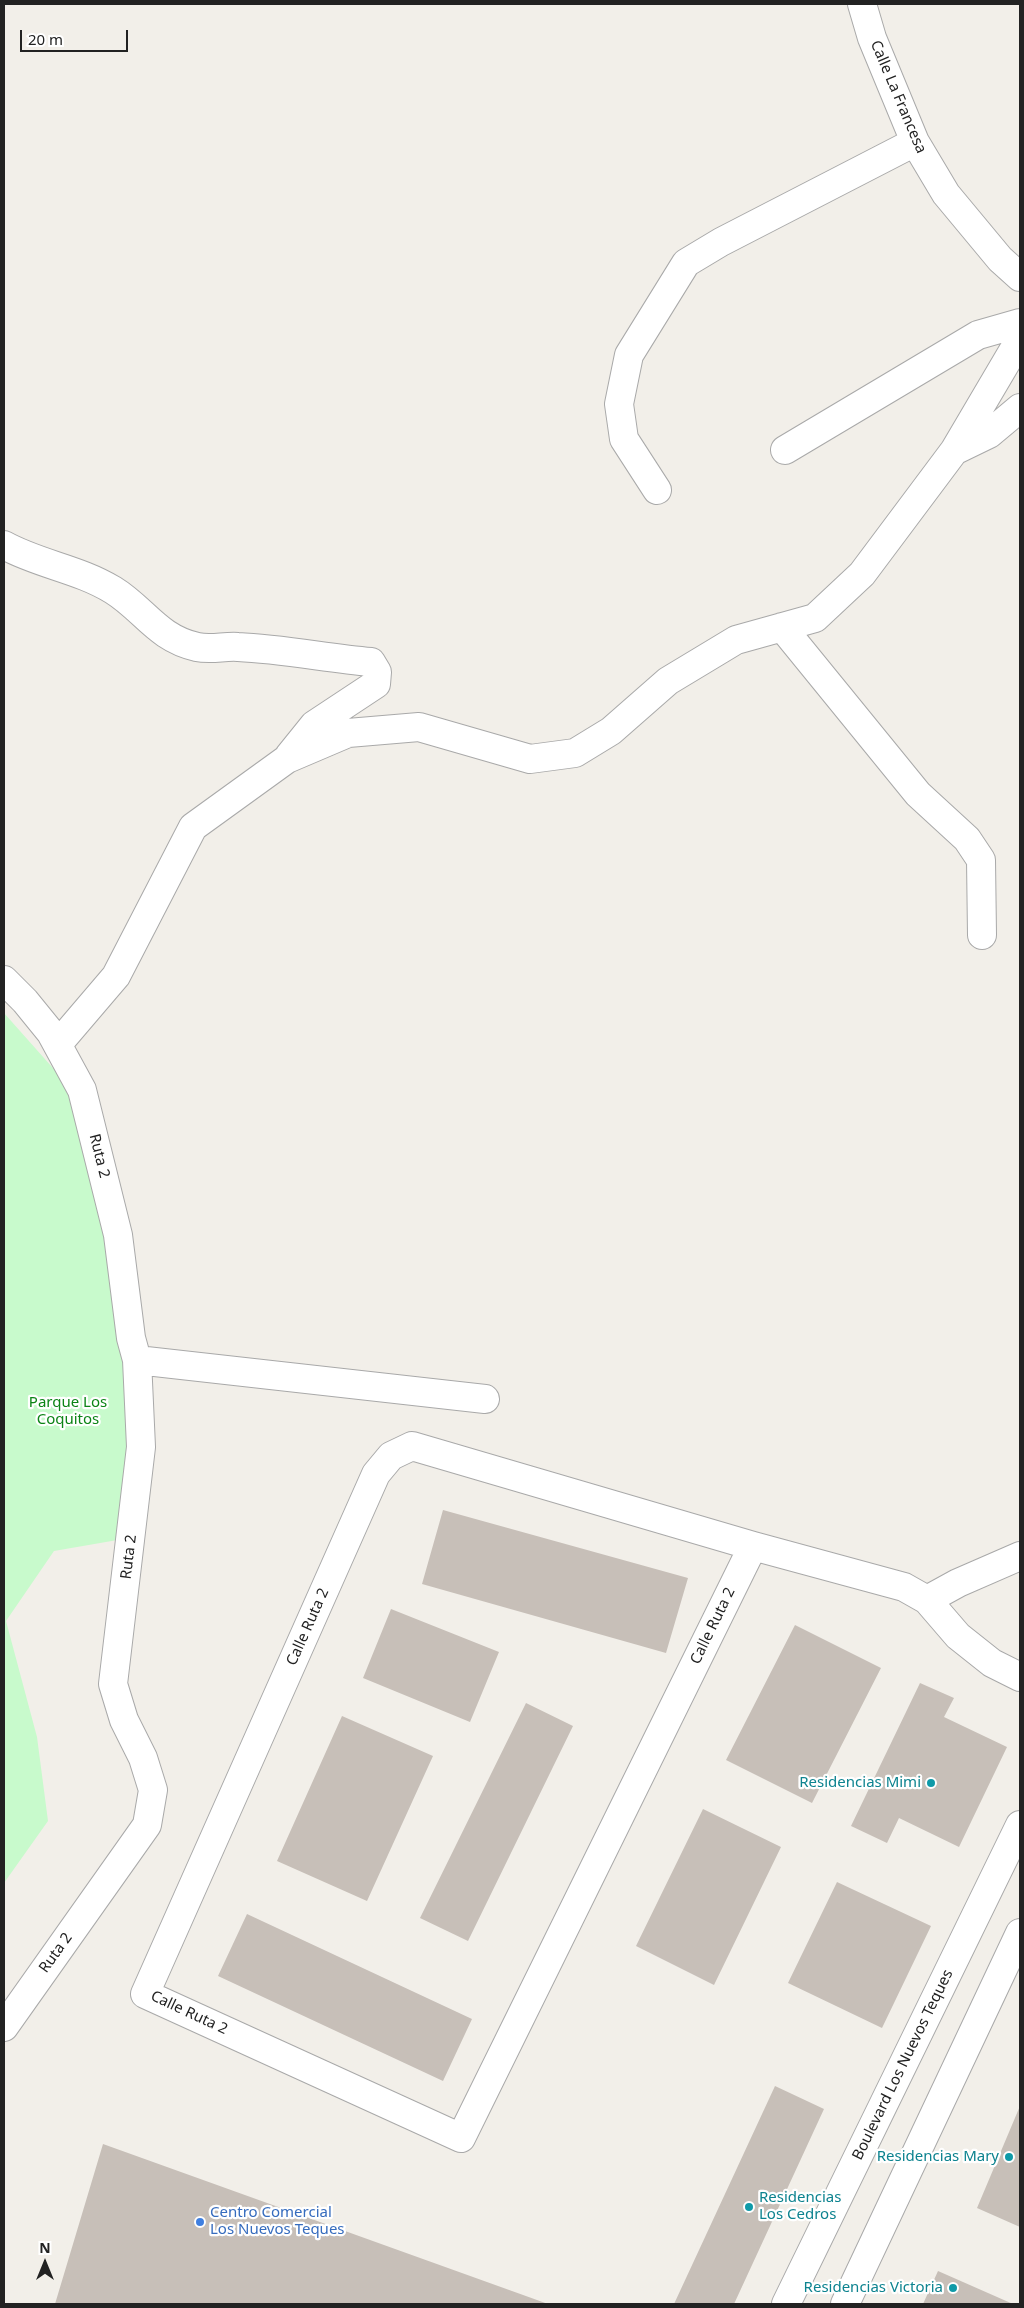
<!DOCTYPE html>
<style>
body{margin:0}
#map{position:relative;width:1024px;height:2308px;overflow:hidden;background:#f2efe9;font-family:"Noto Sans",sans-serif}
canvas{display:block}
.frame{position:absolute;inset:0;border:5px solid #222;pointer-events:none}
.north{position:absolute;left:20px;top:2238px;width:50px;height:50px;-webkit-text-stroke:4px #fff;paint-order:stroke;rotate:0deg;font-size:14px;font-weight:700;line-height:20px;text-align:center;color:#222}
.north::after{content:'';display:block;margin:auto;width:18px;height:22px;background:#222;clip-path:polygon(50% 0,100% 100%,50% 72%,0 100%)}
.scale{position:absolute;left:20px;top:30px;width:108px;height:22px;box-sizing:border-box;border:2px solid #222;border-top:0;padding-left:6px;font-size:15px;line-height:18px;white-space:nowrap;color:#222;-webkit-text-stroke:4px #fff;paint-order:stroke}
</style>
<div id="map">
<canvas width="1024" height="2308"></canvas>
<div class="frame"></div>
<div class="north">N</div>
<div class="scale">20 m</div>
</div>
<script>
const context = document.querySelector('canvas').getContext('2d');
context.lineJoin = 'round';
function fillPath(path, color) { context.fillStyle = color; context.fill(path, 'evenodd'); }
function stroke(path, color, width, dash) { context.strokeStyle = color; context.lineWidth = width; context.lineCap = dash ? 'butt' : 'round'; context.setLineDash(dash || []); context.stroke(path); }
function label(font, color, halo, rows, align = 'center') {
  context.font = font + ' "Noto Sans",sans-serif'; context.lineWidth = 4.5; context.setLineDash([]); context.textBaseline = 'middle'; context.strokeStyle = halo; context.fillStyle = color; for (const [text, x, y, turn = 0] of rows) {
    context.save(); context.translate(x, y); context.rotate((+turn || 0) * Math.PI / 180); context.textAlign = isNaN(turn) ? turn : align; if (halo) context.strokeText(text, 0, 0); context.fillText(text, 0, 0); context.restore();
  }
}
fillPath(new Path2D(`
 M4,1013L68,1085L102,1219L133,1406L129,1538L54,1551L6,1621L37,1737L48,1821L4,1883Z`), '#c8facc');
fillPath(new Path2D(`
 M443,1510L688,1578L666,1653L422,1584Z
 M391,1609L499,1652L470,1722L363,1678Z
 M795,1625L881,1668L812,1803L726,1760Z
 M920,1683L954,1698L944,1717L1007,1747L959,1847L899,1818L887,1843L851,1826Z
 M526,1703L573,1726L468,1941L420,1918Z
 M342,1716L433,1756L367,1901L277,1861Z
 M703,1809L781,1847L714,1985L636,1946Z
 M837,1882L931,1926L882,2028L788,1983Z
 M247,1914L472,2019L443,2081L218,1976Z
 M775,2086L824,2109L734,2304H674Z
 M1020,2106V2227L977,2208Z
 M103,2144L537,2300L548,2304H55Z
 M938,2271L1013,2304H923Z`), '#c7bfb8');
const street = new Path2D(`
 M862,4L872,38L915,142L946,194L1000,259L1020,277
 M785,450L978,335L1020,323
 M954,451L989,434L1020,408
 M657,490L624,439L619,404L629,355L686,263L721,242L915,142
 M4,545C38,564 79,569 113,590C144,609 157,638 197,647C211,650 224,646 238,647C282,649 327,658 371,662L377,672L376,684L314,725L289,756
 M782,627L918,794L967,839L981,860L982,935
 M4,980L25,1001L51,1033L82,1090L118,1235L131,1338L137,1360L141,1447L113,1684L124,1720L143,1758L153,1790L147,1825L4,2027
 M58,1044L116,976L193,827L287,759L348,733L419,727L530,759L575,753L611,731L668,681L736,640L815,618L862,574L954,451L1020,339
 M137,1360L485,1399
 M753,1546L461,2138L145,1994L376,1474L391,1456L412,1446L753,1546L904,1587L927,1600L958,1636L992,1663L1020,1677
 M927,1600L958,1583L1020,1556
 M786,2304L1020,1825
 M845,2304L1020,1933`);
stroke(street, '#a9a9a9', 30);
stroke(street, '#fff', 28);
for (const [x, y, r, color] of [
 [931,1783,5,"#0f9aa8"],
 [1009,2157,5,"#0f9aa8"],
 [749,2207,5,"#0f9aa8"],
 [200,2222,5,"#3f7fe0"],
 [953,2288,5,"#0f9aa8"]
]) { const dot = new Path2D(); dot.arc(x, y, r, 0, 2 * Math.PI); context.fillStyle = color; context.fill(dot); stroke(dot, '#fff', 2); }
label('15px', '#222', '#fff', [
 ["Calle La Francesa",898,97,67],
 ["Ruta 2",99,1156,76],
 ["Ruta 2",129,1557,-83],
 ["Calle Ruta 2",713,1626,-64],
 ["Calle Ruta 2",308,1627,-66],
 ["Ruta 2",56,1953,-54],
 ["Calle Ruta 2",189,2013,25],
 ["Boulevard Los Nuevos Teques",903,2065,-64]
]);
label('15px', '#0c8416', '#fff', [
 ["Parque Los",68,1403],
 ["Coquitos",68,1420]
]);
label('15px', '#0d838f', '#fff', [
 ["Residencias Mimi",921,1783],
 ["Residencias Mary",999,2157],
 ["Residencias",759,2198,"left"],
 ["Los Cedros",759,2215,"left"],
 ["Residencias Victoria",943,2288]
], 'right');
label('15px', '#366cbe', '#fff', [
 ["Centro Comercial",210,2213],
 ["Los Nuevos Teques",210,2230]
], 'left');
</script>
